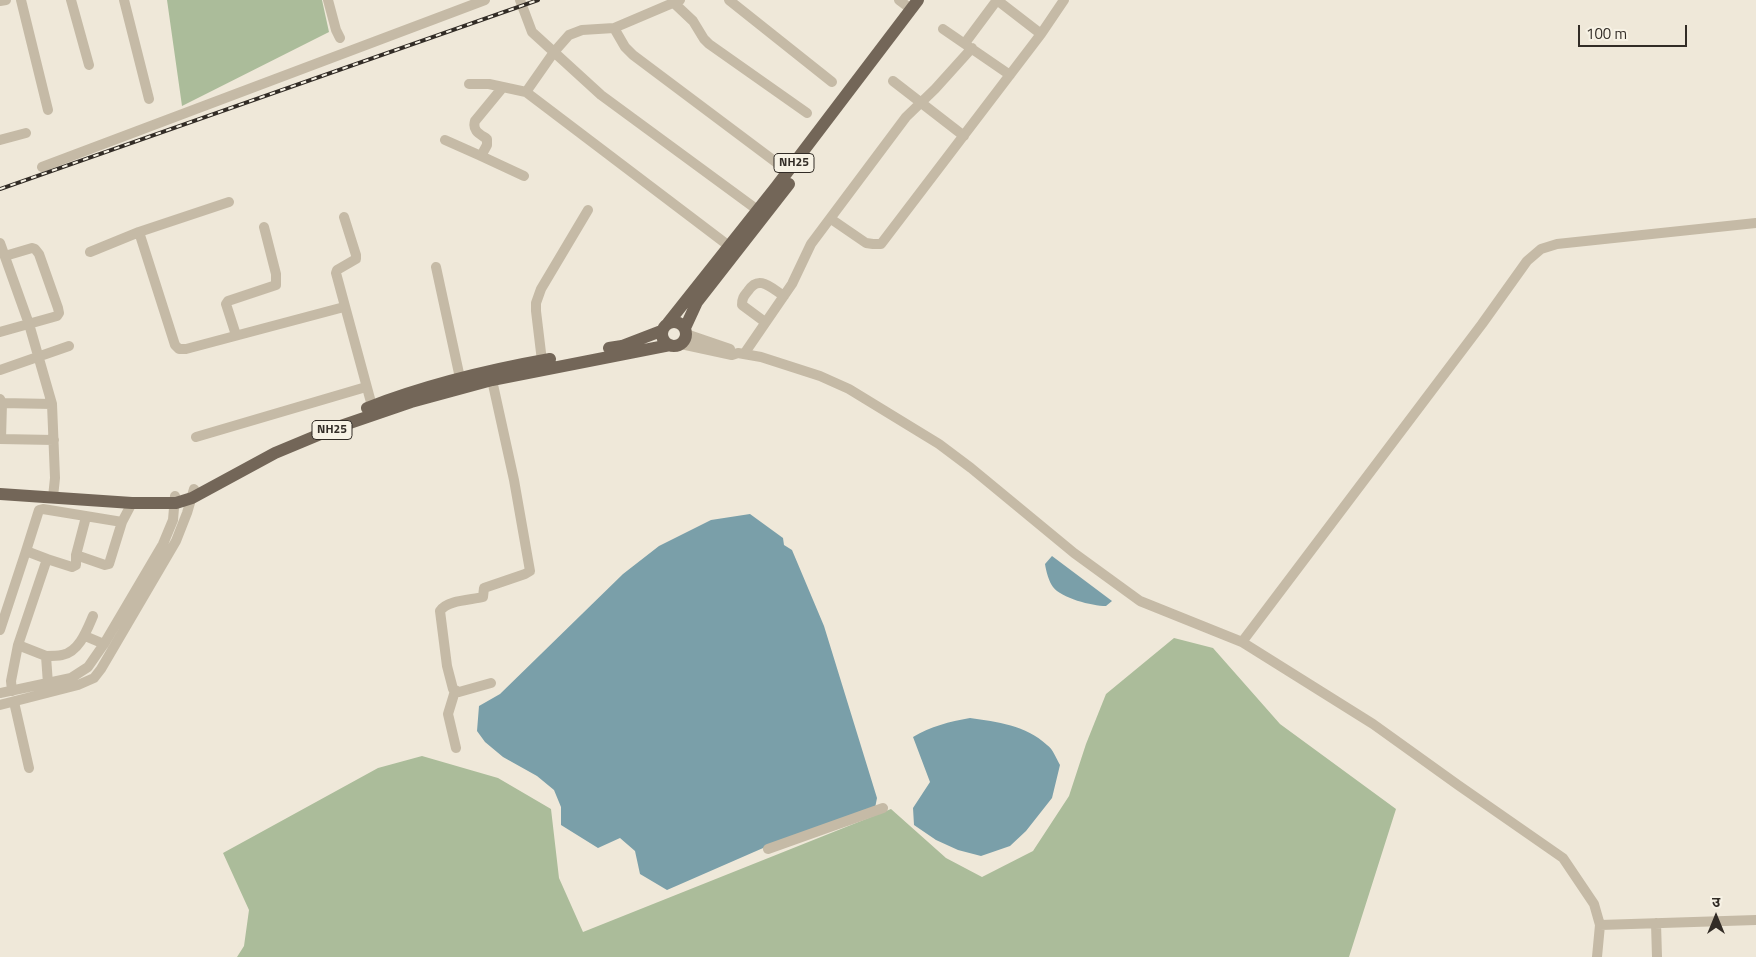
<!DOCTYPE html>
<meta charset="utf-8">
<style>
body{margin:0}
#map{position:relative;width:1756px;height:957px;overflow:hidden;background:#efe8d9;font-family:"Titillium Web","Noto Sans Devanagari",sans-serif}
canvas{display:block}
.north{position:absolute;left:1691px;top:892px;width:50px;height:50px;-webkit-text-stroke:4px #f7f2e5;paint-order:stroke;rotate:0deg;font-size:14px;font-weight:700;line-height:20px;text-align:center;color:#322c26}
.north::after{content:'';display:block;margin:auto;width:18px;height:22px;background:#322c26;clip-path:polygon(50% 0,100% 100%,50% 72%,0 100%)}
.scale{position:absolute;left:1578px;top:25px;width:109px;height:22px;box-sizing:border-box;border:2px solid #322c26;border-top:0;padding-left:6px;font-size:15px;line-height:18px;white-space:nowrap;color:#322c26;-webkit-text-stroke:4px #f7f2e5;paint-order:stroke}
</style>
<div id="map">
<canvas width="1756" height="957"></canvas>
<div class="north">उ</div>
<div class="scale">100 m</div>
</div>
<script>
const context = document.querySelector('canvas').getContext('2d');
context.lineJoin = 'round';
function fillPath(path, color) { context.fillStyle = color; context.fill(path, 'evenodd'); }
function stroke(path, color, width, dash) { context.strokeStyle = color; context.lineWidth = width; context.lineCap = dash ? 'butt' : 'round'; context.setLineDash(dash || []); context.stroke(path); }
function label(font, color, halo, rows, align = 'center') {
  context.font = font + ' "Titillium Web",sans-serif'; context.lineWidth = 4; context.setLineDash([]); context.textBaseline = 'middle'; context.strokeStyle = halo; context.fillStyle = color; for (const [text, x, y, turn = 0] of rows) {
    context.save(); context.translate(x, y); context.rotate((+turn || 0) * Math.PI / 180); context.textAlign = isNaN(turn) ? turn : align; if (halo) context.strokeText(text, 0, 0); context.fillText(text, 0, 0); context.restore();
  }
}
fillPath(new Path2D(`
 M167,0H322L329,32L182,106Z
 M1174,638L1213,648L1280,724L1396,809L1349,957H237L244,946L249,910L223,853L378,768L422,756L498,778L551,809L559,878L583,932L891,809L946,858L982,877L1033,851L1069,796L1086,744L1106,694Z`), '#abbc9a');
fillPath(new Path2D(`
 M750,514L783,538L784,545L792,550L824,626L877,798L875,808L770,845L667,890L640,874L635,851L620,838L598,848L561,825V807L554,790L537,776L503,757L485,742L477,731L479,706L500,694L623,574L659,546L711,520Z
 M1052,556L1112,601L1106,606C1092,606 1061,598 1053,587C1049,582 1046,571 1045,564Z
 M970,718C997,722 1026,725 1047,745C1053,749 1056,758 1060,765L1052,798L1026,831L1010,846L981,856L958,850L936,840L914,825L913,808L930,782L913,737C931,726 949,722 970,718Z`), '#7a9fa9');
stroke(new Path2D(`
 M21,0L48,110
 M71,0L89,65
 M124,0L149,99
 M328,0L336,30L340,38
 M520,0L532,32L601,95L763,214
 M680,0L614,28L582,30L569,35L554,52L526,92L729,246
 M729,0L832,82
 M899,0L911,9
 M997,0L1041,34
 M0,1L6,0
 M674,3L693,21L704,39L709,44L807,113
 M614,28L625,47L633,55L777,163
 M943,29L1010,75
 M965,43L997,0
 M893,81L964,136
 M469,84H489L526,92
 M503,87L475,121C472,131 480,134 487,139V145L481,156L524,176
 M0,140L26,133
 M445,140L481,156
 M42,167L485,0
 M344,217L356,255V259L337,270L336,273L372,406
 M831,219L866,243L873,244H881L1041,34L1064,0
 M139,232L175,345L179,349H186L344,307
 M0,243L29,324L52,404L55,478L53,497
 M90,252L139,232L229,202
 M436,267L460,378
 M765,322L742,305C742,298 744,296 748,291C759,274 771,288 784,296
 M0,332L57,316L59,313L58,308L39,254L35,249L32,248L5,256
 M686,334L730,349
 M236,335L226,304L228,301L276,285V274L264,227
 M681,344L732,355L738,353L761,357L820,376L849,389L939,444L971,468L1074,553L1140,601L1242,642L1373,724L1458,785L1563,858L1594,904L1600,925L1597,957
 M744,354L792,284L811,244L906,117L935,89L972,48
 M542,361L536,311V303L541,289L588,210
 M0,370L69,346
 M0,399L2,403L1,439
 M2,403L52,404
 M196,437L366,387
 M0,439L54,440
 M76,555L105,565L109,564L122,522
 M47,559L72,567L76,565V555L86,517
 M0,630L26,551
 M85,636L104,644
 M1242,642L1482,324L1527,261L1541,249L1557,244L1756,223
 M46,656L18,645L47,559L26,551L39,510L43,509L122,522L132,503
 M491,683L459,692L453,689L447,666L440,611C447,600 471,600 483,597L484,588L525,574L530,571L514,480L492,380
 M48,684L46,656C51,656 57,656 62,655C79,652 87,630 93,616
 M12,691L11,681L18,645
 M455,691L448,714L456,748
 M0,693L71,678L88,667L104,644L163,544L173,520L175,496
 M14,702L29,768
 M0,705L78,685L94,678L101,669L176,541L187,513L194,489
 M768,849L883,808
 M1656,923L1657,957
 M1600,925L1756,920`), '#c5baa6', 10);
stroke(new Path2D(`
 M662 334a12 12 0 1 1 24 0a12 12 0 1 1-24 0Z
 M668,323L776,187L918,0
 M685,328L697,302L789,184
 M609,348L622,346L661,331
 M367,408C426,385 488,370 550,359
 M0,494L132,503H176L192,498L275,453L335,428L411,402L492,380L670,345`), '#736658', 12);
const rail = new Path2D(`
 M0,189L538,0`);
stroke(rail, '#322c26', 4);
stroke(rail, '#f7f2e5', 2, [5.5]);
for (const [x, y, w] of [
 [794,163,40],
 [332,430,40]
]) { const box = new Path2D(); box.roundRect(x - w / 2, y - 9.5, w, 19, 4); context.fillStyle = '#f7f2e5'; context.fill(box); stroke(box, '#322c26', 1); }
label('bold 12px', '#322c26', null, [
 ["NH25",794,163],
 ["NH25",332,430]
]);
</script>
